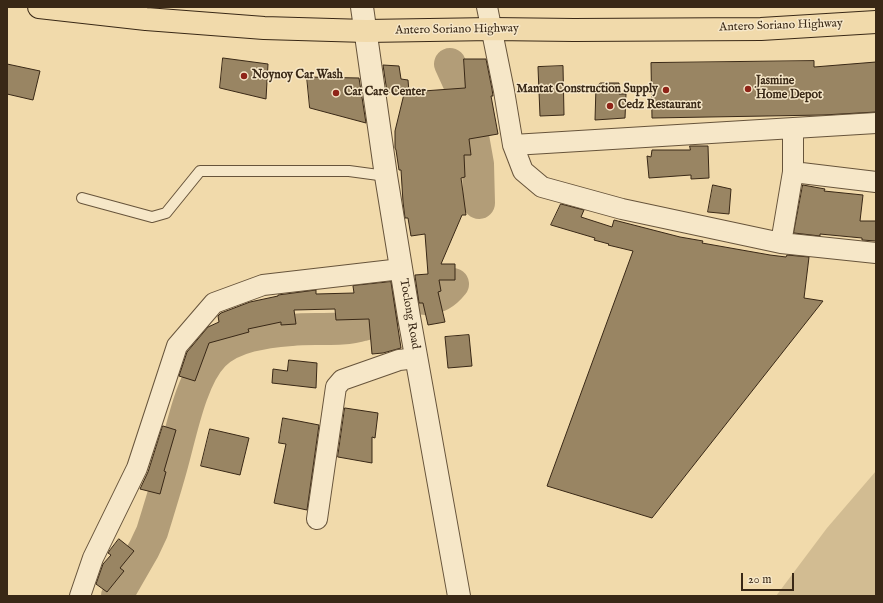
<!DOCTYPE html>
<style>
body{margin:0}
#map{position:relative;width:883px;height:603px;overflow:hidden;background:#f1daab;font-family:"IM FELL English",serif}
canvas{display:block}
.frame{position:absolute;inset:0;border:8px solid #392816;pointer-events:none}
.scale{position:absolute;left:741px;top:573px;width:53px;height:18px;box-sizing:border-box;border:2px solid #392816;border-top:0;padding-left:5px;font-size:12px;line-height:14px;white-space:nowrap;color:#392816;-webkit-text-stroke:3px #f6e7c8;paint-order:stroke}
</style>
<div id="map">
<canvas width="883" height="603"></canvas>
<div class="frame"></div>
<div class="scale">20 m</div>
</div>
<script>
const context = document.querySelector('canvas').getContext('2d');
context.lineJoin = 'round';
function fillPath(path, color) { context.fillStyle = color; context.fill(path, 'evenodd'); }
function stroke(path, color, width, dash) { context.strokeStyle = color; context.lineWidth = width; context.lineCap = dash ? 'butt' : 'round'; context.setLineDash(dash || []); context.stroke(path); }
function label(font, color, halo, rows, align = 'center') {
  context.font = font + ' "IM FELL English",serif'; context.lineWidth = 3; context.setLineDash([]); context.textBaseline = 'middle'; context.strokeStyle = halo; context.fillStyle = color; for (const [text, x, y, turn = 0] of rows) {
    context.save(); context.translate(x, y); context.rotate((+turn || 0) * Math.PI / 180); context.textAlign = isNaN(turn) ? turn : align; if (halo) context.strokeText(text, 0, 0); context.fillText(text, 0, 0); context.restore();
  }
}
fillPath(new Path2D(`
 M876,471V596H776L827,528Z`), '#d2bc92');
stroke(new Path2D(`
 M450,64L460,86L468,108L478,164L479,203
 M425,299C438,298 445,294 453,284
 M117,596L144,549L152,532C159,509 166,487 172,465C181,433 191,378 214,355C233,336 266,332 291,330C315,327 340,332 363,325C377,322 390,313 401,306`), '#b29d78', 32);
const building = new Path2D(`
 M223,58L268,64L266,99L220,88Z
 M464,59H486L492,89L493,96H491L498,134L469,139L471,155H464L465,177L461,178L466,215H462L441,264H455V280H439L441,291L438,292L445,322L428,325L423,303H419L415,276V275L428,274L425,234L411,236L408,218H405L403,202L401,170H399L396,150L395,148V131L404,94L387,92L383,65L399,66L401,79L408,80L409,92L465,88Z
 M814,61V67L876,62V112L823,115L652,118L651,63Z
 M7,64L40,71L33,100L7,94Z
 M563,66L564,115L540,116L538,67Z
 M307,77L359,78L366,123L310,108Z
 M601,83H619V94H626L625,118L595,120L596,87Z
 M690,146H708L709,178L691,179V175L649,178L647,156L651,157L652,150H690Z
 M713,185L731,189L729,214L708,212Z
 M803,185L825,189L824,191L863,195L860,221H876V241L862,240V238L820,234V236L794,233Z
 M561,204L584,210L581,217L612,227L614,220L680,237L703,241L702,243L770,255L786,257L787,255L809,257L804,298L823,301L652,518L547,486L633,251L608,245L609,244L594,240L595,238L551,225Z
 M391,282L401,348L383,353L372,354L369,319L336,320L335,309L294,310L296,324L281,325V322L248,329L249,332L209,343L195,381L179,376L187,352L208,327L219,322L218,316L221,313L250,302L278,296V295L316,290V294L354,293L353,286Z
 M469,335L472,366L448,368L445,337Z
 M289,360L317,363L316,388L272,383L273,369L287,371Z
 M345,408L378,413L375,438L372,437V463L338,457Z
 M283,418L319,425L307,510L274,503L286,444L279,443Z
 M163,426L176,430L164,471L166,472L160,494L140,489L148,472Z
 M210,429L249,438L240,475L201,466Z
 M119,539L134,551L120,568L124,571L107,592L96,584L103,564L111,555L108,553L110,550Z`);
fillPath(building, '#998563');
stroke(building, '#392816', 1);
const service = new Path2D(`
 M82,198L152,217L166,213L200,171H349L386,176`);
const minor = new Path2D(`
 M487,7L504,91L513,145L523,171L542,187L622,209L781,243L876,253
 M513,145L876,123
 M793,172L876,182
 M781,243L793,172V128
 M317,519L336,387L342,380L399,360L417,358
 M80,596L93,558L137,468L177,346L214,303L263,285L401,269`);
const tertiary = new Path2D(`
 M362,7L386,176L409,317L459,596`);
const primary = new Path2D(`
 M39,7L146,19L264,28L366,31L492,29L574,30L761,29L876,22`);
stroke(service, '#67543b', 12);
stroke(minor, '#67543b', 22);
stroke(tertiary, '#67543b', 24);
stroke(primary, '#392816', 24);
stroke(service, '#f6e7c8', 10);
stroke(minor, '#f6e7c8', 20);
stroke(tertiary, '#f6e7c8', 22);
stroke(primary, '#f1daab', 22);
for (const [x, y, r, color] of [
 [244,76,4,"#8f2418"],
 [748,89,4,"#8f2418"],
 [666,90,4,"#8f2418"],
 [336,93,4,"#8f2418"],
 [610,106,4,"#8f2418"]
]) { const dot = new Path2D(); dot.arc(x, y, r, 0, 2 * Math.PI); context.fillStyle = color; context.fill(dot); stroke(dot, '#f6e7c8', 1.5); }
label('12px', '#392816', '#f6e7c8', [
 ["Antero Soriano Highway",781,26,-2],
 ["Antero Soriano Highway",457,30,-1],
 ["Toclong Road",409,314,80]
]);
label('bold 12px', '#392816', '#f6e7c8', [
 ["Noynoy Car Wash",252,76],
 ["Jasmine",756,82],
 ["Home Depot",756,96],
 ["Mantat Construction Supply",658,90,"right"],
 ["Car Care Center",344,93],
 ["Cedz Restaurant",618,106]
], 'left');
</script>
